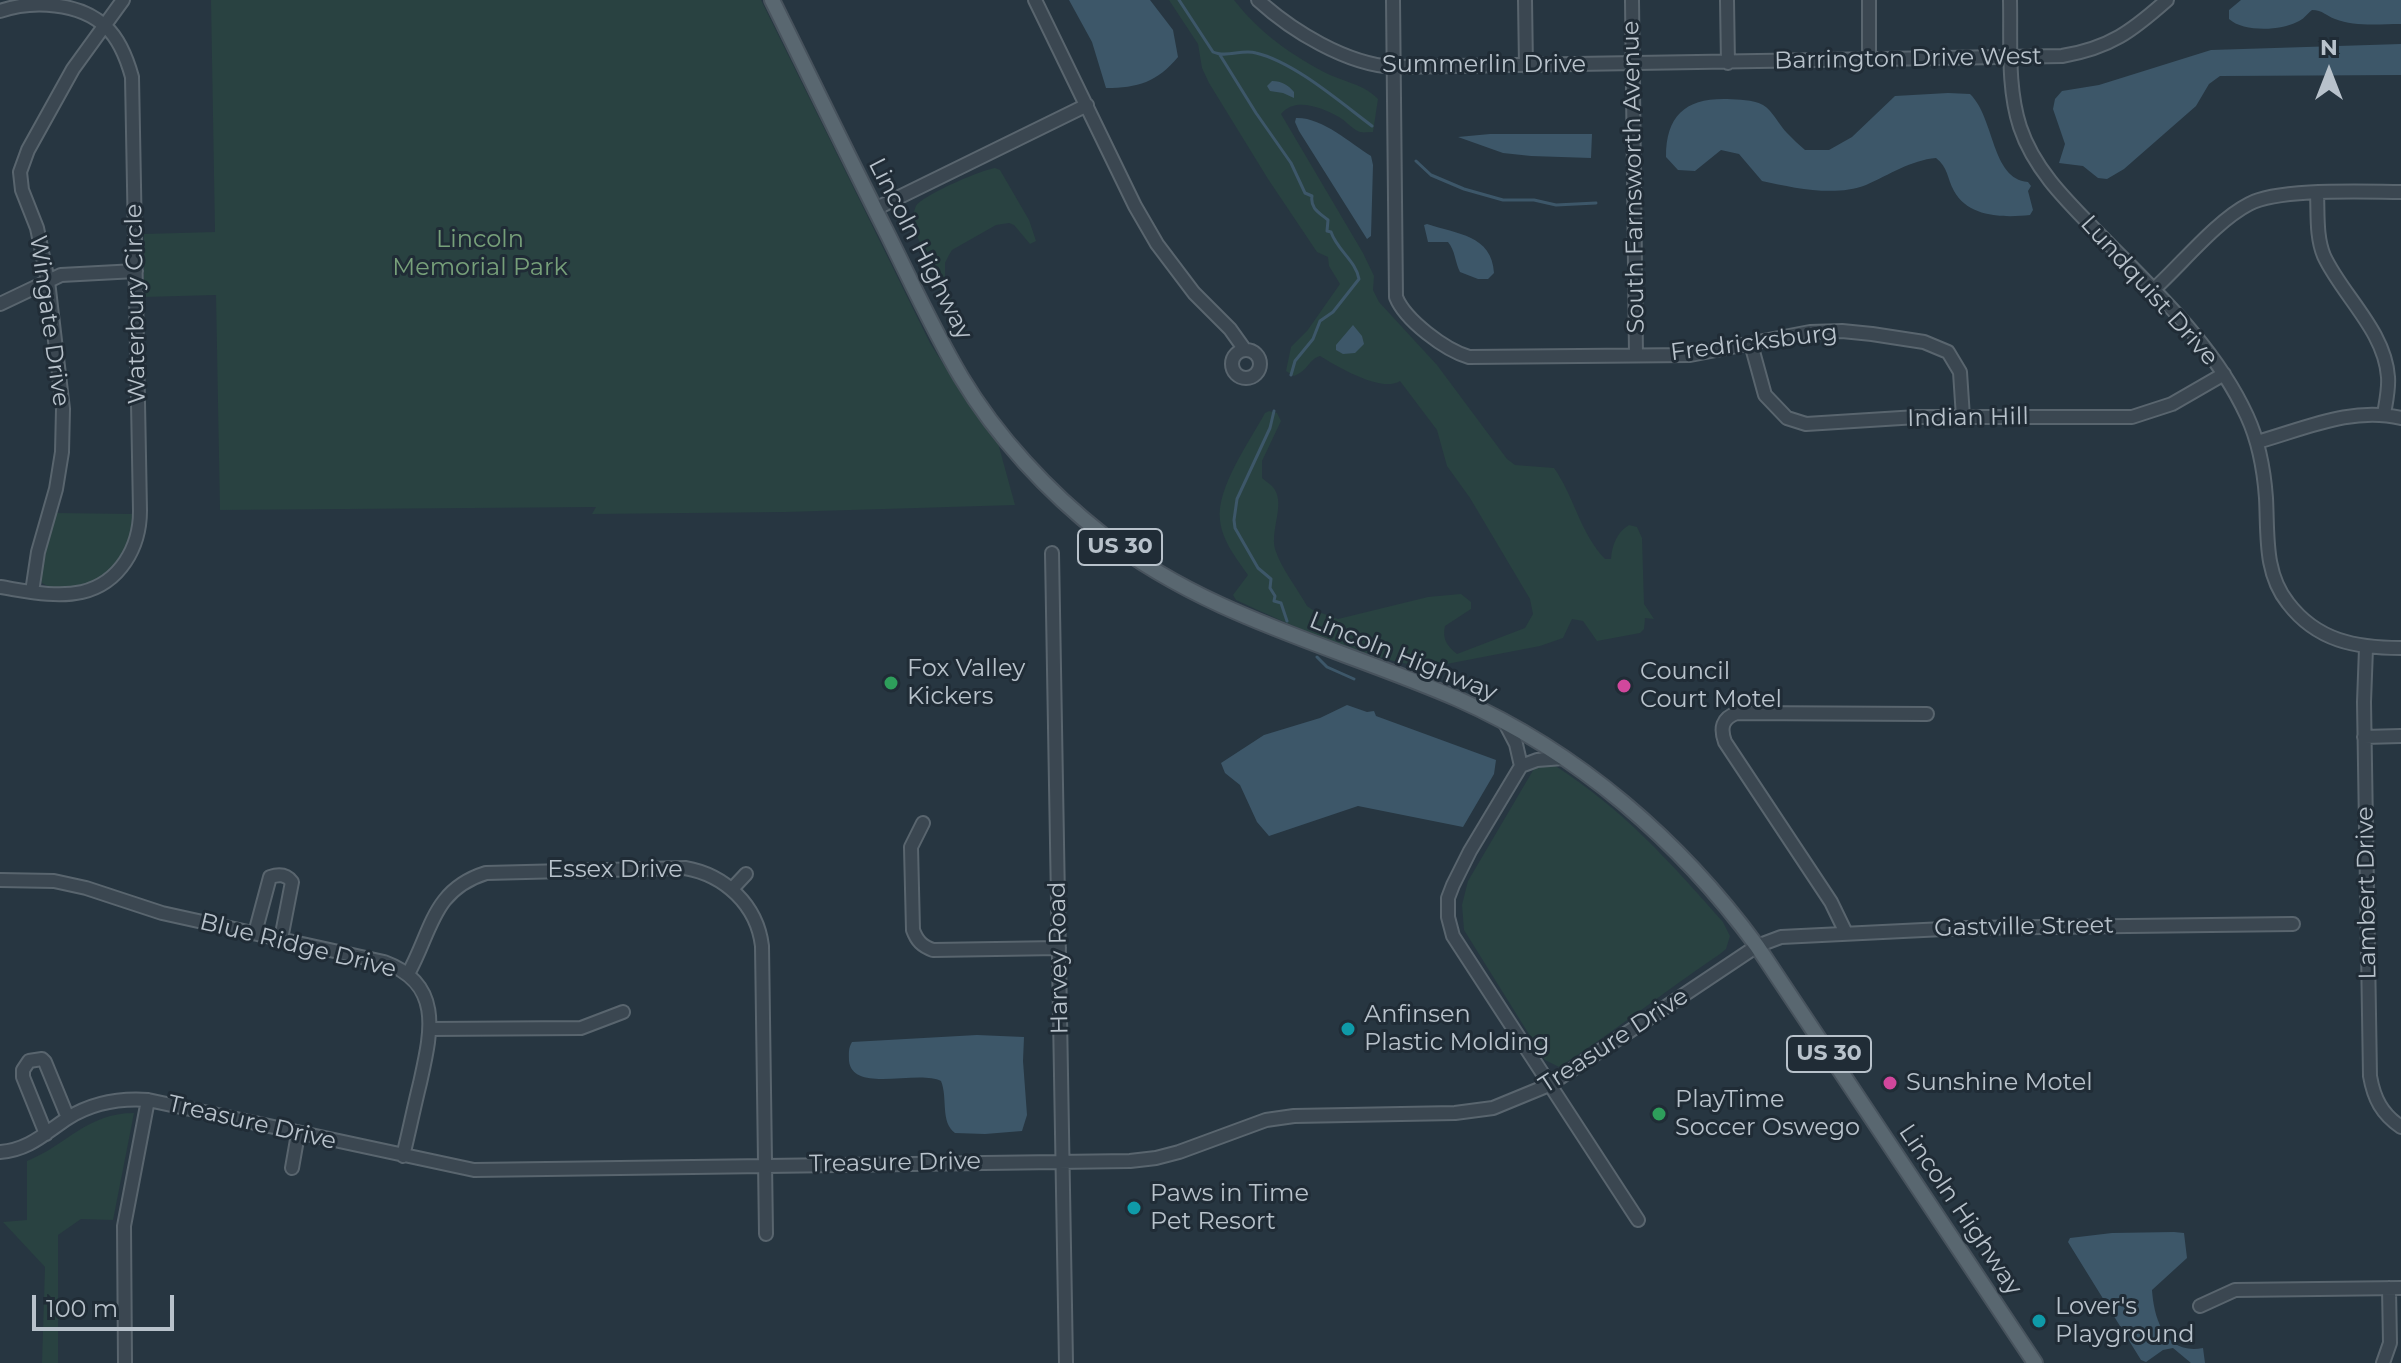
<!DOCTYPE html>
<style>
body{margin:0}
#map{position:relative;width:2401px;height:1363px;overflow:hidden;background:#273641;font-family:Montserrat,sans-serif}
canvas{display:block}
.north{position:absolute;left:2289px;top:32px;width:80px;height:80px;-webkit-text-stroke:6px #202c36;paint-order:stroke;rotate:0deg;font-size:22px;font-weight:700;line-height:32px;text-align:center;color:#b8c2cb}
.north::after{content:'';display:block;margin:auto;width:28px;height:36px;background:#b8c2cb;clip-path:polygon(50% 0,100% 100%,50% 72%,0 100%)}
.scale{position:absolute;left:32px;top:1295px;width:142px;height:36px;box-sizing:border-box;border:4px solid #b8c2cb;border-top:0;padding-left:10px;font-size:24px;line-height:28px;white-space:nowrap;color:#b8c2cb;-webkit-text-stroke:6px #202c36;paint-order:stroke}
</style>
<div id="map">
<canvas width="2401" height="1363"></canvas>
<div class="north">N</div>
<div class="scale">100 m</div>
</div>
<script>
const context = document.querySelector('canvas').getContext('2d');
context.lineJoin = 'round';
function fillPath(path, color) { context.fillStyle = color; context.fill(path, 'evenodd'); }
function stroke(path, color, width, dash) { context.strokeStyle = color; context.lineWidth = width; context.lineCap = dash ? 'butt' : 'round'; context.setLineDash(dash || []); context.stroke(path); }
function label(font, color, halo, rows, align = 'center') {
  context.font = font + ' Montserrat,sans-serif'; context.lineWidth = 6; context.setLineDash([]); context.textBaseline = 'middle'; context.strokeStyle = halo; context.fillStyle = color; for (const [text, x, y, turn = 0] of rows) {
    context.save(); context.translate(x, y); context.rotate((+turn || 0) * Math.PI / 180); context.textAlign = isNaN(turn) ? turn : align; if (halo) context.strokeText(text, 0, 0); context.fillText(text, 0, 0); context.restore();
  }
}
fillPath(new Path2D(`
 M211,0H761L930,343L962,394L998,443L1015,505L785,512L592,514L596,507L220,510L216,295L144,297V234L215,232Z
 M1169,0H1234C1260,33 1291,55 1328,74C1345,82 1365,85 1378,99L1373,132C1368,132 1364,133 1360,132C1352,129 1346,121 1339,117C1323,108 1295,96 1281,114L1363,253L1374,276L1373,290L1379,302L1437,365L1507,459L1515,465L1554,468C1574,496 1580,533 1605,559H1611C1612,545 1617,532 1629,525L1637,527L1642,538L1644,604L1654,619L1645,618L1644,629L1640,633L1597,641L1583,621L1572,619L1563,638L1540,646L1431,667C1372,663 1290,625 1236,600L1233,595L1248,575C1237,559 1222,541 1220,520C1216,488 1250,441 1265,413L1269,411L1277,413L1281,421L1262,461V478C1265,481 1269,483 1272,486C1287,502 1270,528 1275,549C1281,568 1297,588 1307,606L1313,610L1338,619L1428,597L1461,594L1471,602V609L1445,626C1442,639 1447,646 1457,654L1525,628L1533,614L1530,599L1470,498L1447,466L1437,430L1400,381C1382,393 1338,367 1320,356C1309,359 1308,371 1294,376L1286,371L1291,347L1307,331L1340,284L1329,266L1328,257L1317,252L1268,179L1209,83L1202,68L1198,44Z
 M995,168L1000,170L1029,220L1036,241L1030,244L1014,225L1009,223L996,225L952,250L949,255L945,263V286L968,334L960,337L915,231C913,222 912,215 916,206C923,195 981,170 995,168Z
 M55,513L132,514C132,527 130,539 124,551C110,578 70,600 42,583L40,576Z
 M1554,765C1624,810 1669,861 1723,922L1730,936L1726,949L1720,954C1665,991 1614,1032 1559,1067L1545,1060L1464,930L1462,905L1468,881L1535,767Z
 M134,1113L113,1220L81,1219L58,1235V1363H42L45,1267L3,1222L27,1220V1161C67,1145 87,1113 134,1113Z`), '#294241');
fillPath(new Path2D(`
 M1069,0H1150L1173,30L1178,57C1157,82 1138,88 1106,88L1092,42Z
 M2241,0H2401V24C2380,24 2355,27 2335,19C2326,16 2323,10 2312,10C2307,14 2303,20 2297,22C2280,31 2243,32 2229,19V10Z
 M2401,44V75L2220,76L2209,84L2196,106L2124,169L2107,179L2098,178L2083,166L2059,163L2065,144L2053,109L2055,99L2062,91L2099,85L2211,50Z
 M1272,81C1282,81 1288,85 1294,92V98L1283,93L1270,91L1267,86Z
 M1948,93L1970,94C1995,118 1991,179 2028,182L2031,186L2028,191L2033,210L2030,215C2003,218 1968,217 1954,191C1947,178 1948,167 1936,158C1911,160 1889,175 1866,185C1835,197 1794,188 1762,181L1739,154L1721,150L1695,171L1678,170L1666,157C1666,115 1686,98 1727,99C1739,100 1752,99 1763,105C1773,111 1779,125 1787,133C1793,139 1799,145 1805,150H1829L1852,137L1895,96Z
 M1296,118C1322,117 1350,143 1371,156L1373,165L1371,236L1367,239L1299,131L1295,122Z
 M1490,134H1592L1591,158L1531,156L1503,153L1458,137Z
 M1427,224C1457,234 1492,235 1494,273L1488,279H1478L1460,272C1455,262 1455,250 1448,242H1428L1424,225Z
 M1353,325L1362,336L1364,344L1355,353L1343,354L1336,350V345Z
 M1347,705L1367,712L1374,711L1376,716L1496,760L1494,774L1463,827L1358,806L1269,836L1257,822L1240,785L1225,773L1221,763L1264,735L1320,718Z
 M977,1035L1024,1037L1023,1061L1027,1115L1022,1131L985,1134L955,1133C940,1122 948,1098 941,1081C918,1069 853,1094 849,1061C849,1053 848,1049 852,1042Z
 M2174,1232L2184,1233L2187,1258L2152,1290C2154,1319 2165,1355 2203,1348L2205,1363H2191L2173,1348L2163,1350L2146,1362L2141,1360L2068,1242L2070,1238L2112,1233Z`), '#3d5769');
stroke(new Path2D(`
 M1179,0L1213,52C1226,58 1242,49 1256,53C1294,62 1340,102 1372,126
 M1220,55L1256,113L1291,163L1305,193L1312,196C1310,209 1320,213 1328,220L1327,231L1331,232C1337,250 1356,261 1359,279L1333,312L1320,321L1313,339L1295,361L1291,375
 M1416,161L1431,175L1464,189L1503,200H1534L1556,205L1596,203
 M1274,411L1270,428L1237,499L1234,520L1235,528L1258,568L1271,579L1270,588L1275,596L1274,601L1281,603L1287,621
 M1317,657L1327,667L1354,679`), '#3d5769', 3);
const minor = new Path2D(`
 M1035,0L1135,206L1157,244L1194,293L1230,329L1245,350
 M1258,0C1292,31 1346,64 1393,67L2062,56C2110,48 2132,31 2167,0
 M1393,0L1396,297C1405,320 1445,350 1469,357L1690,355L1810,332L1842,331L1872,334L1924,342L1948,352L1960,372L1963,417
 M1525,0L1526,66
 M1632,0L1636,355
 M1727,0L1728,63
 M1869,0V60
 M2010,0C2011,42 2007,87 2020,127C2035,172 2070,204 2103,238C2156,292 2215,346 2247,416C2259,442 2264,470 2266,498C2268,535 2264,573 2288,603C2317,641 2356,648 2401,648
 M0,11C32,0 80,2 106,27C120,40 127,59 132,77L140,511C140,547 120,583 82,592C56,598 26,591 0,587
 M2317,194C2318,214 2316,237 2324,256C2342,295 2385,331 2388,377C2389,389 2386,402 2384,414
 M875,209L1087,105
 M2153,290C2181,265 2216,221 2249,204C2279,188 2364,192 2401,192
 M0,304L61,275L136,271
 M1751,344L1765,395L1787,418L1806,424L1917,417H2132L2172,404L2224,374
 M1232 364a14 14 0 1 1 28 0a14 14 0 1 1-28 0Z
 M2257,442C2304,429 2352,406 2401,418
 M1052,553L1066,1363
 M32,592L38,552L56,489L62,452L63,409L48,281L37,228L22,190L20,172L28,150L73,69L123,0
 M2366,648L2364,702L2370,1076C2374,1099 2382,1114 2401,1127
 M1505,723L1516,744L1521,766
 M2364,737L2401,736
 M1563,758L1537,760L1521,766L1470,851L1453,885L1448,898V917L1453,936L1638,1220
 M923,823L911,847L913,930C917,941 922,946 933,950L1059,948
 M0,880L54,881L86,888L162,913L384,962C444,984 431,1033 420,1083C414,1107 409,1132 403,1156
 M732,889L746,874
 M255,933L270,877C279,874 286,874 292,882L281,939
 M1846,933L1831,902L1725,742C1720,728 1722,718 1737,713L1927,714
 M408,974C432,931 432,890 486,873L685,868C725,875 757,905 762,946L766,1234
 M430,1029L581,1028L623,1012
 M46,1134L23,1077V1070L29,1061L42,1059L45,1062L68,1118
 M0,1152C29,1150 45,1133 68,1118C92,1103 119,1098 148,1100L474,1170L1130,1161L1156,1158L1179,1152L1266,1120L1294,1116L1455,1113L1493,1108L1549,1085L1757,946L1781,937L1964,928L2293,924
 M292,1168L298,1134
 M2200,1306L2235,1290L2401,1288
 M125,1363L124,1226L148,1100
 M2383,1363L2390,1343L2389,1288`);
const major = new Path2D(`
 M772,0C810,77 847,154 886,231C910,279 933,330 961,377C997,437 1048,492 1103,535C1210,618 1336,646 1458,699C1578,752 1680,841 1757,946L2035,1363`);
stroke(minor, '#59656e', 16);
stroke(major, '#48535d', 18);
stroke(minor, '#3b4751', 12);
stroke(major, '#596770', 14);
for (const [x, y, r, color] of [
 [891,683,8,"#2e9e5b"],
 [1624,686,8,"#d1479c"],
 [1348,1029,8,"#0f9aa8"],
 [1890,1083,8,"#d1479c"],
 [1659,1114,8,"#2e9e5b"],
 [1134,1208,8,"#0f9aa8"],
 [2039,1321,8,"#0f9aa8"]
]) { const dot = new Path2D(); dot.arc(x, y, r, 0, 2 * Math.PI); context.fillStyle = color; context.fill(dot); stroke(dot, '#202c36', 3); }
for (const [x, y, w] of [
 [1120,547,84],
 [1829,1054,84]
]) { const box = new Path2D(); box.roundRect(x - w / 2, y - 18, w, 36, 6); context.fillStyle = '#202c36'; context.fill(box); stroke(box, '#b8c2cb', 2); }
label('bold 22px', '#b8c2cb', null, [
 ["US 30",1120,547],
 ["US 30",1829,1054]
]);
label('24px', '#b8c2cb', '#202c36', [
 ["Barrington Drive West",1908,59,-1],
 ["Summerlin Drive",1484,65],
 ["South Farnsworth Avenue",1634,177,-91],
 ["Lincoln Highway",920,249,63],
 ["Lundquist Drive",2149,291,48],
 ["Waterbury Circle",136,304,-91],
 ["Wingate Drive",49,321,82],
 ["Fredricksburg",1754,343,-7],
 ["Indian Hill",1968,418,-1],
 ["Lincoln Highway",1403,657,22],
 ["Essex Drive",615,870],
 ["Lambert Drive",2367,893,-91],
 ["Gastville Street",2024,927,-1],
 ["Blue Ridge Drive",298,946,14],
 ["Harvey Road",1059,958,-91],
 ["Treasure Drive",1614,1041,-33],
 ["Treasure Drive",252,1123,13],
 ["Treasure Drive",895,1163,-1],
 ["Lincoln Highway",1960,1210,56]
]);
label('24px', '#77a07a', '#202c36', [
 ["Lincoln",480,240],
 ["Memorial Park",480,268]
]);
label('24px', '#b8c2cb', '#202c36', [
 ["Fox Valley",907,669],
 ["Kickers",907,697],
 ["Council",1640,672],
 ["Court Motel",1640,700],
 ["Anfinsen",1364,1015],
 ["Plastic Molding",1364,1043],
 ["Sunshine Motel",1906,1083],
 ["PlayTime",1675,1100],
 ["Soccer Oswego",1675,1128],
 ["Paws in Time",1150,1194],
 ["Pet Resort",1150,1222],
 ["Lover's",2055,1307],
 ["Playground",2055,1335]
], 'left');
</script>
